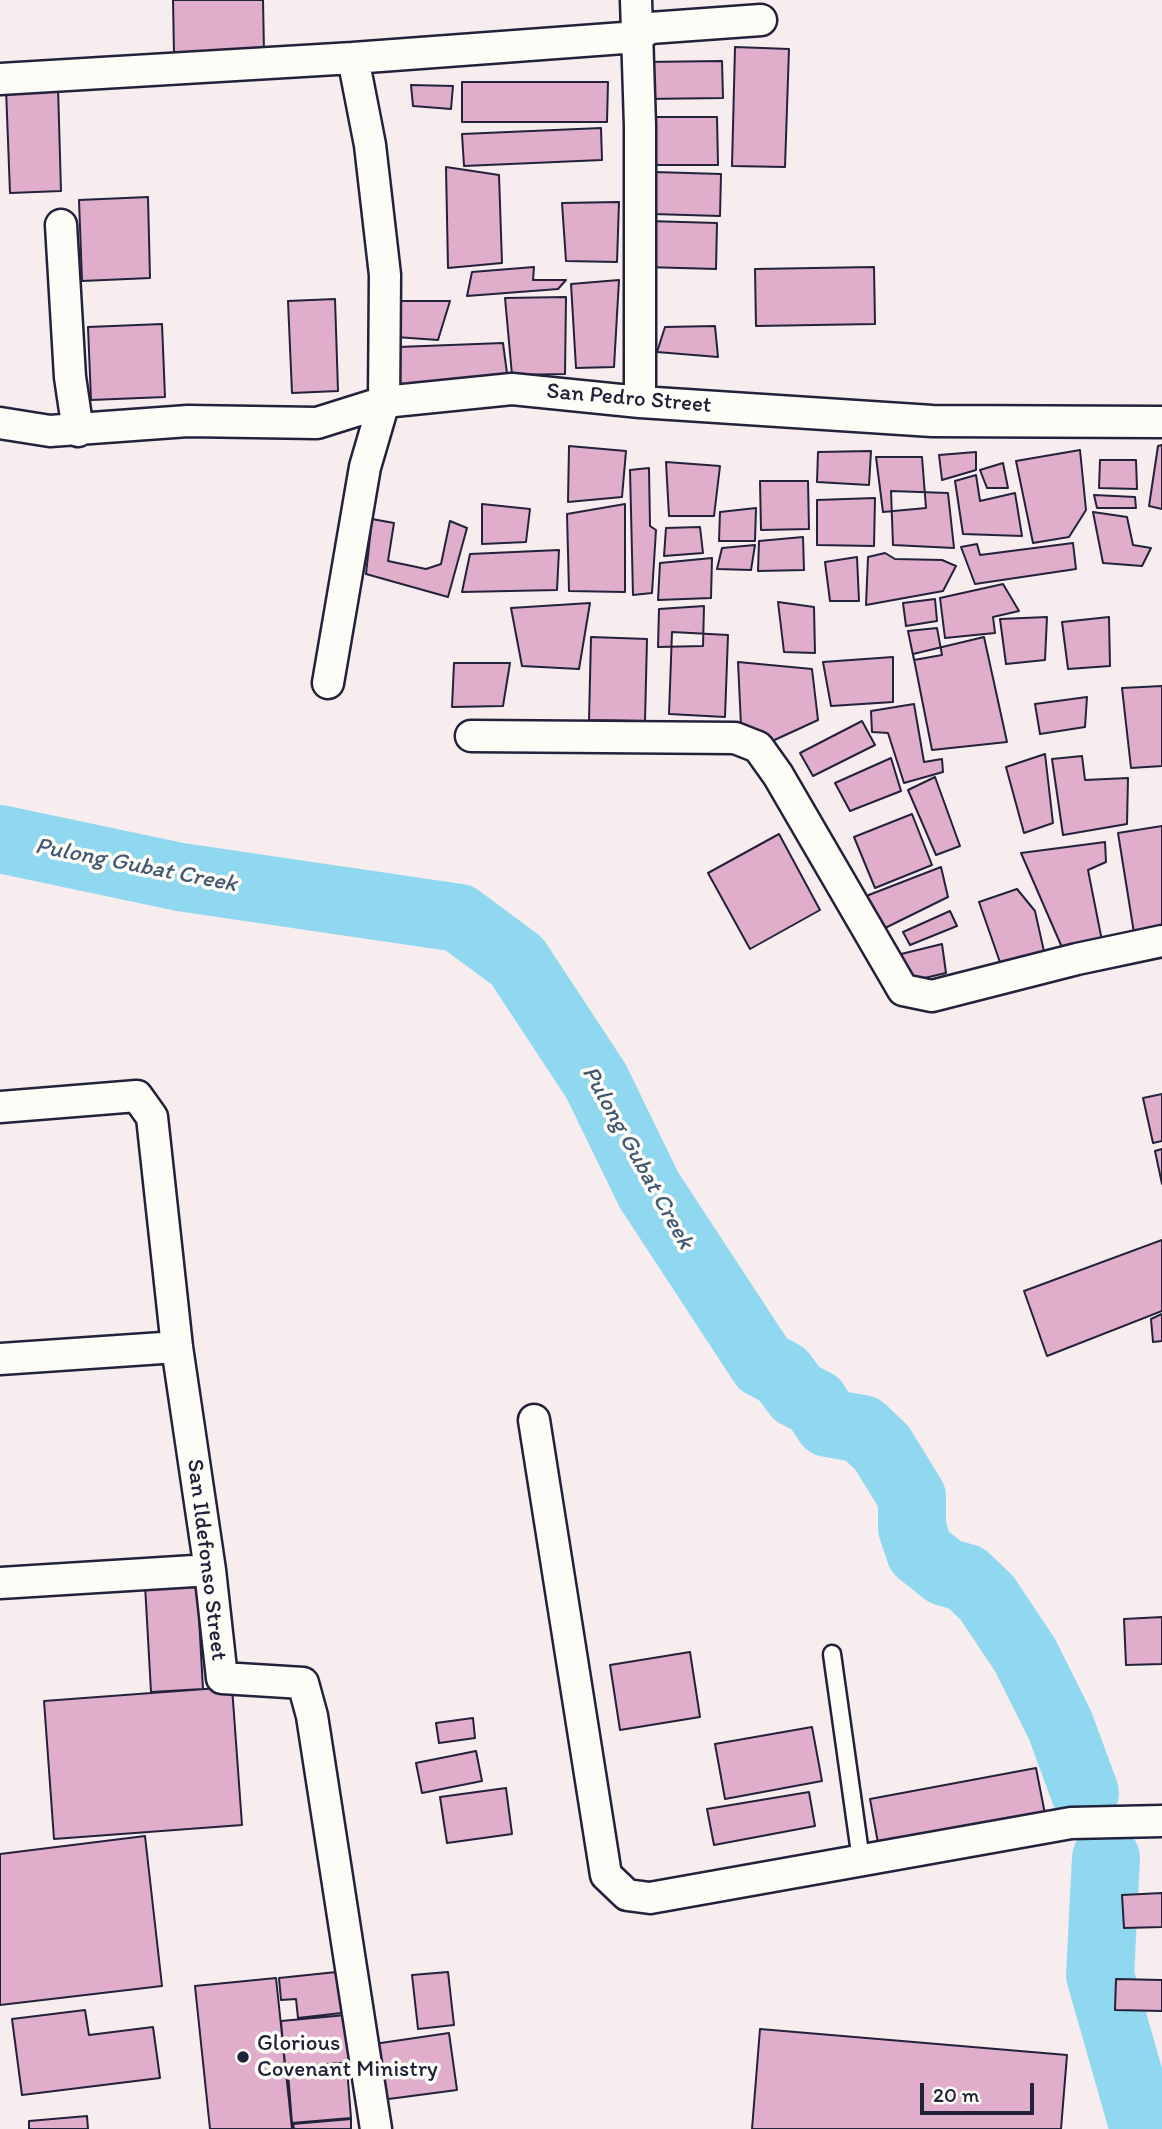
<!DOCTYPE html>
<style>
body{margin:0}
#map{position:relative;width:1162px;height:2129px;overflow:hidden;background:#f7ecee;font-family:Itim,sans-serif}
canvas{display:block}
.scale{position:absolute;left:920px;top:2083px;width:114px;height:32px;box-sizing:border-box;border:4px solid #22223b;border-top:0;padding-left:9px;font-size:21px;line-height:24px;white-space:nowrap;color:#22223b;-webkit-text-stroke:5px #fdfcf7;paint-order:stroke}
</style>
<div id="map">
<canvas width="1162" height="2129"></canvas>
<div class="scale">20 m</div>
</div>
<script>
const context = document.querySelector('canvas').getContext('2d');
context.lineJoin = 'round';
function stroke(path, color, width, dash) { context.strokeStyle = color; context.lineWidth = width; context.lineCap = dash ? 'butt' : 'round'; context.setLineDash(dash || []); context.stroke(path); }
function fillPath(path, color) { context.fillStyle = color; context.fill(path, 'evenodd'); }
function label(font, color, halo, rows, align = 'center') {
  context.font = font + ' Itim,sans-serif'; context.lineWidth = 7; context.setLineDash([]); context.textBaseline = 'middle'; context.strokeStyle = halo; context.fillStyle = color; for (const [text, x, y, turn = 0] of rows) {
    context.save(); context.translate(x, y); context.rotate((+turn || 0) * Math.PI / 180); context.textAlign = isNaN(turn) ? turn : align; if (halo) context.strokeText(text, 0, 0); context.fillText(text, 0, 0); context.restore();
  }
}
stroke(new Path2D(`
 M0,839L180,877L459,918L517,961L596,1081L649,1190L763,1364L782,1374L797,1394L815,1403L828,1423L862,1429L882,1448L912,1497V1528L920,1552L945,1572L966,1578L987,1598L1025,1655L1060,1725L1085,1793
 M1106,1858L1100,1975L1144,2129`), '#8fd8f0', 68);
const building = new Path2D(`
 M173,0H263L264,52L174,54Z
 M735,47L789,49L785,167L732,166Z
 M722,61L723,98L644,99V62Z
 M462,82H608L607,122H462Z
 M411,85L453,86L451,109L413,106Z
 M58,87L61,191L10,193L6,89Z
 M646,117H717L718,165H646Z
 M601,128L602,160L464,166L462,134Z
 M446,167L499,175L502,263L448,268Z
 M654,172L721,174L720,216L653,214Z
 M148,197L150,278L82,281L79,200Z
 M619,202L617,262L566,261L562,203Z
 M647,221L717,223L716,269L645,267Z
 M534,267L533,280H566L558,289L467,296L472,272Z
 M874,267L875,324L756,326L755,269Z
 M619,280L614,367L576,368L571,284Z
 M566,297L565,374L512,375L505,298Z
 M335,299L338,391L292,393L288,301Z
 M392,301H450L438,340L396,337Z
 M162,324L165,397L91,400L88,327Z
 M715,326L718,357L657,352L665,327Z
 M503,343L508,381L393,389L398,347Z
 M1162,445V509L1149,506L1158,446Z
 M569,446L626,451L622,497L568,502Z
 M1080,450L1086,510L1069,537L1033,543L1016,461Z
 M871,451L869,485L817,482L818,452Z
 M976,452V470L942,480L939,455Z
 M876,457H922L926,508L883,512Z
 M1100,460H1136L1137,489L1099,488Z
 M666,462L720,466L714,516H669Z
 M1003,463L1008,488H987L980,470Z
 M649,468L650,526L656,530L652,593L633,595L630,470Z
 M976,475L980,501L1015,493L1022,536L963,534L955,481Z
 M760,481H808L809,529L761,530Z
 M891,491L948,493L954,548L893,545Z
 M1094,495L1135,497L1136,508H1097Z
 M875,498L874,546L817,545V500Z
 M482,504L530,509L526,542L482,544Z
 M625,504V592L569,591L567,514Z
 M756,508L755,541H719L720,512Z
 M1093,512L1127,517L1133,545L1151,548L1142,566L1103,563Z
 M372,519L394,523L388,561L426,569L441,564L450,521L467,528L448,597L366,574Z
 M700,527L703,553L664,556L666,528Z
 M803,537L804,570L758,571L759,541Z
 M1073,543L1076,569L975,584L961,547L977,544L980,555Z
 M755,545L751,570L717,569L722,548Z
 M559,550L557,590L462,592L470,554Z
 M885,553L895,559L942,560L956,566L943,591L866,605L868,557Z
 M857,557L859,601H830L825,562Z
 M712,558L711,598L658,600L660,563Z
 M1003,584L1019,611L993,617L995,633L945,638L940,598Z
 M935,599L937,621L906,626L903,603Z
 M778,602L814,607L815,653L784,652Z
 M590,603L579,669L522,666L511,608Z
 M704,606L703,646L658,647L659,609Z
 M1047,617L1045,660L1006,664L1000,619Z
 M1109,617L1110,666L1068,669L1062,622Z
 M937,628L942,655L914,660L908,631Z
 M672,632L728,635L725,717L669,714Z
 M591,637L647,639L645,721L589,720Z
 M984,637L1007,742L932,750L913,654Z
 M893,657V702L831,706L823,662Z
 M738,662L812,669L818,720L768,743L741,725Z
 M454,663H510L503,706L452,707Z
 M1162,686V766L1131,768L1122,688Z
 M1087,697L1085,727L1040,734L1035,704Z
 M914,704L924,762L942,759L943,772L904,783L888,733L872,732L871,711Z
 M862,721L875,745L813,776L800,753Z
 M1045,754L1053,823L1024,833L1006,767Z
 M1082,756L1085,780L1128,778L1127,824L1063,835L1052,759Z
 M891,758L901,791L850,811L835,783Z
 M935,777L960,846L936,855L908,790Z
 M912,814L932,865L875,888L854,837Z
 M1162,826V928L1134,933L1118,833Z
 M779,834L820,910L750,949L708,873Z
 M1105,842L1106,862L1088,870L1103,946L1064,952L1021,853Z
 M941,867L948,897L881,930L861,898Z
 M1017,889L1035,911L1045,956L1002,968L979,902Z
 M950,911L957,926L910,945L903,932Z
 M942,944L946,973L907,982L897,955Z
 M1162,1094V1141L1153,1143L1143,1098Z
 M1162,1149V1184L1155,1151Z
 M1162,1240V1311L1047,1356L1024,1291Z
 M1162,1314V1341L1153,1342L1151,1319Z
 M197,1582L203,1689L151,1692L145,1585Z
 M1162,1617V1664L1126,1665L1124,1619Z
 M690,1652L700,1717L620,1730L610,1665Z
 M232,1687L242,1825L54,1839L44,1701Z
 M473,1718L475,1738L439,1743L436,1723Z
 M812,1727L822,1781L725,1799L715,1744Z
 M476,1751L482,1781L422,1793L416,1763Z
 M1036,1768L1045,1814L878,1843L870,1799Z
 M506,1788L512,1834L447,1843L440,1797Z
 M809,1792L815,1826L714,1845L707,1809Z
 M145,1836L162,1986L0,2005V1854Z
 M1162,1893V1927L1124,1928L1122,1895Z
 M346,1971L350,2012L298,2018L296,1999L281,2000L279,1978Z
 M448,1972L454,2025L418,2029L412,1975Z
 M276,1978L292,2129H210L195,1986Z
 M1116,1979L1162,1980V2011L1115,2010Z
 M85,2010L89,2035L153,2027L160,2078L22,2095L12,2019Z
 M346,2015L350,2062L285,2068L281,2021Z
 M760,2029L1067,2055L1061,2129H752Z
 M449,2033L457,2090L381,2100L374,2044Z
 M347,2068L351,2118L292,2123L288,2073Z
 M87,2116L88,2129H29V2121Z
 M351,2119V2129H294L293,2124Z`);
fillPath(building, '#e0aecb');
stroke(building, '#22223b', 2);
const service = new Path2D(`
 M832,1654L861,1860`);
const minor = new Path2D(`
 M636,0L640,126V402
 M353,58L637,37L650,28L761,20
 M0,79L353,58L370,145L385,275L384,402L317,423L188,421L50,431L0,423
 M61,225L70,377L78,431
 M328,683L365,467L384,402L512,389L640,402L932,421L1162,422
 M471,736L735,738L758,747L778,775L903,990L932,996L1077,959L1162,941
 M0,1107L137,1096L152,1117L177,1347L210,1570L222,1678L303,1683L312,1716L376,2129
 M0,1359L177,1347
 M534,1420L606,1875L627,1895L650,1898L1071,1823L1162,1821
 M0,1583L210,1570`);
stroke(service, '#22223b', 21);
stroke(minor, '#22223b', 35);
stroke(service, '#fdfcf7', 16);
stroke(minor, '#fdfcf7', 30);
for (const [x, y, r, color] of [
 [243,2057,7,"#22223b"]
]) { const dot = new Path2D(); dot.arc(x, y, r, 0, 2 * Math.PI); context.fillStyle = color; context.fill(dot); stroke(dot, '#fdfcf7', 2.5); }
label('23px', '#22223b', '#fdfcf7', [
 ["San Pedro Street",629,399,5],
 ["San Ildefonso Street",206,1560,83]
]);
label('23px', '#22223b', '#fdfcf7', [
 ["Glorious",257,2044],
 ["Covenant Ministry",257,2070]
], 'left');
label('italic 24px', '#435971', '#fdfcf7', [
 ["Pulong Gubat Creek",136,866,11],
 ["Pulong Gubat Creek",637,1158,61]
]);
</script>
